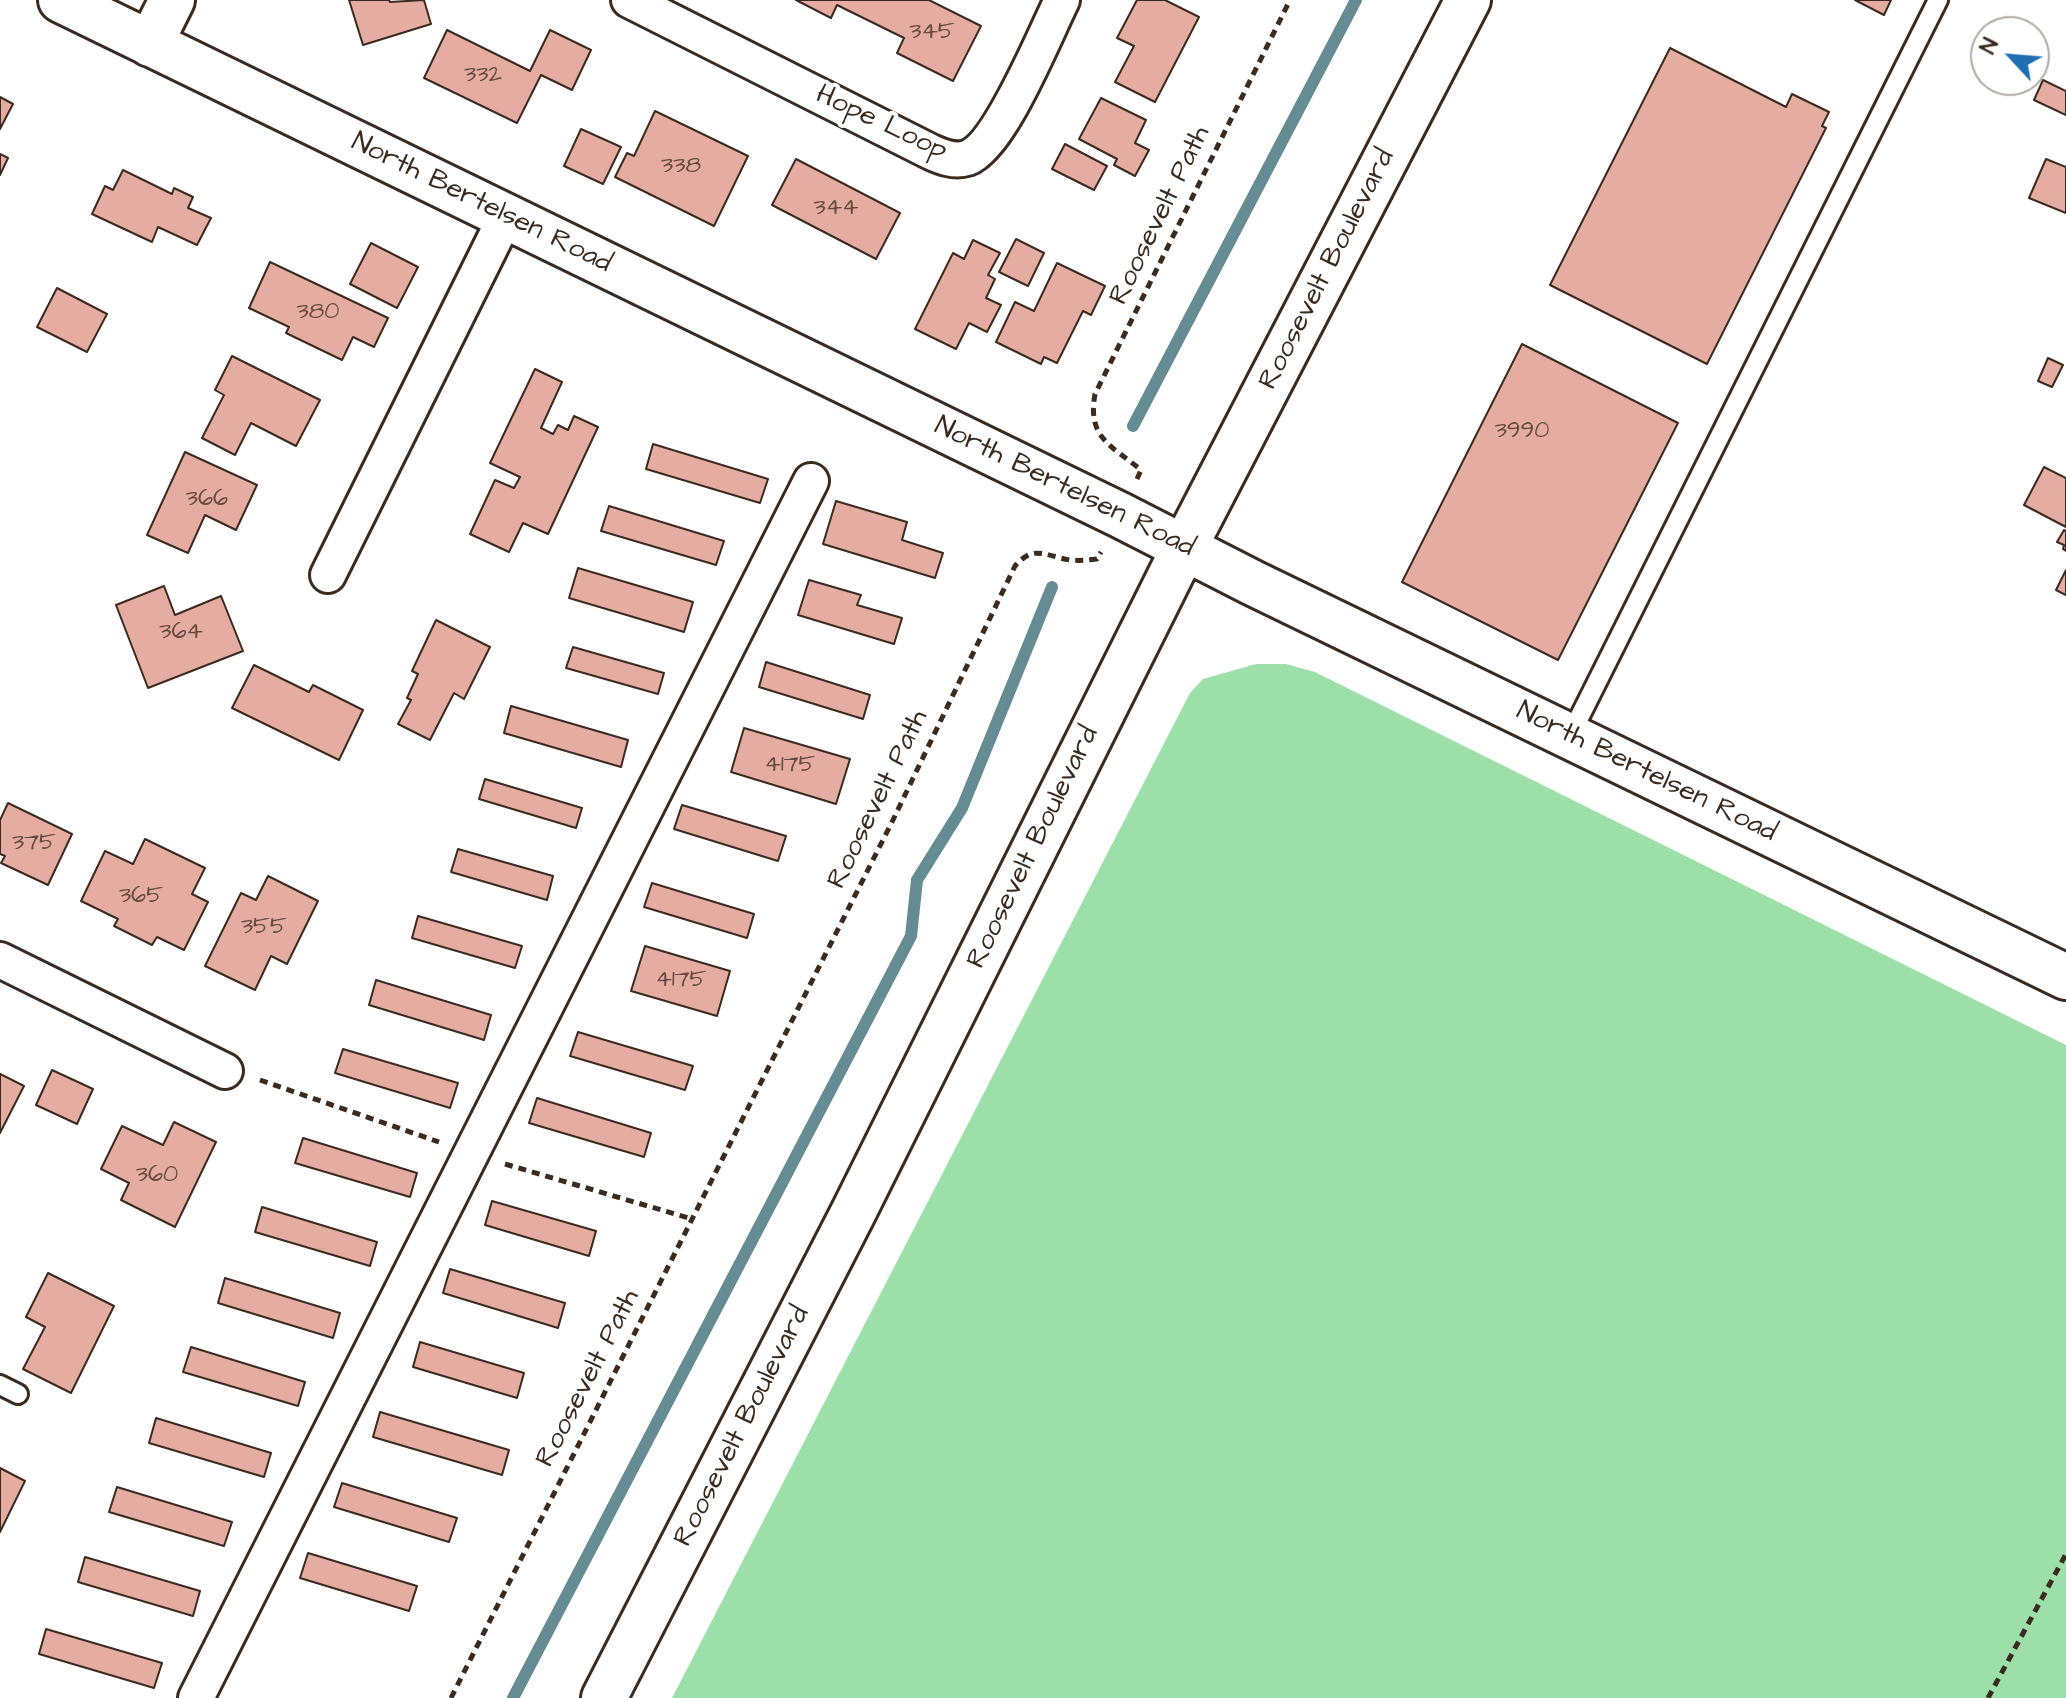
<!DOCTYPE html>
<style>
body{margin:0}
#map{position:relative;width:2066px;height:1698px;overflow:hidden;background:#fff;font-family:"Architects Daughter",sans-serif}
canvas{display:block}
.north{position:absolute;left:1970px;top:16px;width:80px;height:80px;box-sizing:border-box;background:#fff;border:2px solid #b1aaa5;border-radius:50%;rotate:296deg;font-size:22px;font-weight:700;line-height:32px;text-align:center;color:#3b2a1e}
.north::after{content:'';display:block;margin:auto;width:28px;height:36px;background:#1f6fb2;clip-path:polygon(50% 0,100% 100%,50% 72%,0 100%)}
</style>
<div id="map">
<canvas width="2066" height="1698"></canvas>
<div class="north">N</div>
</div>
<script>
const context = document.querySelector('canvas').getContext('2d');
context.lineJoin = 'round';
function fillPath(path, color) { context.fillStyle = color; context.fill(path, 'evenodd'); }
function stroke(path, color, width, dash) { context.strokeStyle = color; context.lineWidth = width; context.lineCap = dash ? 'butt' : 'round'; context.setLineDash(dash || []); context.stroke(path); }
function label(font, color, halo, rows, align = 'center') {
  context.font = font + ' "Architects Daughter",sans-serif'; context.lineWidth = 8; context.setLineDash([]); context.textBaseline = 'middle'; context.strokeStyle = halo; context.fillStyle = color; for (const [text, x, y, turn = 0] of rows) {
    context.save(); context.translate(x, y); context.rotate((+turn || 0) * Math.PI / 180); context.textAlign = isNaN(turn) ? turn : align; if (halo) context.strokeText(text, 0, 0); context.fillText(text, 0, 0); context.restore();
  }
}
fillPath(new Path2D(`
 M1256,664H1286L1315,672L2066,1045V1698H672L1190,693L1203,679Z`), '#9cdfa9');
stroke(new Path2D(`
 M1133,426L1356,0
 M513,1698L911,936L917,880L962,808L1052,587`), '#658c92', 12);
const building = new Path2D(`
 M349,0H389L390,2L424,0L431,24L363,45Z
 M796,0H929L981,26L953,81L897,53L904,38L837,5L831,18Z
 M1137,0H1165L1199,17L1155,102L1115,82L1134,46L1117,38Z
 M1855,0H1891L1884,15Z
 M447,30L530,71L550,30L591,50L572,90L541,75L517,123L424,78Z
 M1670,48L1786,107L1792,94L1829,112L1822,126L1826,128L1707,364L1550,285Z
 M2043,80L2066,91V115L2034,100Z
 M0,97L13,104L0,129Z
 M1101,98L1146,120L1135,143L1149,150L1135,176L1114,165L1117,159L1079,139Z
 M655,111L748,156L714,226L615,177L627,153L634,156Z
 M581,129L621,147L603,184L564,166Z
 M1065,144L1107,166L1094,190L1052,169Z
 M0,154L8,158L0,175Z
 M796,159L900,213L876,259L772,205Z
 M2046,159L2066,167V213L2029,198Z
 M123,170L172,194L174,188L193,197L188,208L211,218L197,245L158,227L152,242L92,214L105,186L113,190Z
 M1016,239L1044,253L1028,286L999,272Z
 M973,240L1000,253L988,275L995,279L986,298L1001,305L987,332L969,323L956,349L915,329L953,253L964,259Z
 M371,243L418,267L397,308L350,284Z
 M270,262L388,318L374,347L353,337L342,360L286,333L289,327L249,308Z
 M1057,263L1105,286L1091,315L1083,311L1057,363L1044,357L1041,364L996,342L1015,302L1034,311Z
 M57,288L107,314L87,352L37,327Z
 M1522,344L1678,423L1558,660L1402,582Z
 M232,356L320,400L296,446L251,423L235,455L202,438L224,395L215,390Z
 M2048,358L2063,365L2052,387L2038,381Z
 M535,369L562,382L541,428L553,434L558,425L568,430L574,416L598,427L548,534L523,523L509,552L470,534L495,480L514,488L520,477L490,463Z
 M653,444L768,479L760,503L646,469Z
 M185,452L257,485L236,530L205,515L188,553L147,535Z
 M2044,467L2066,478V527L2024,505Z
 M836,501L907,522L902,540L943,553L935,578L823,544Z
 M609,506L724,541L716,565L601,531Z
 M2064,530L2066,531V551L2063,549L2064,545L2057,542Z
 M578,568L693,602L684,632L569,598Z
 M2066,570V595L2056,590Z
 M809,580L861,595L857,605L902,618L894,644L798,615Z
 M164,586L175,615L221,596L243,651L148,688L116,605Z
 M436,620L490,647L464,699L454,693L430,740L398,724L411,700L407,698L418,674L412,671Z
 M573,647L664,673L658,694L566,668Z
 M766,662L870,695L863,719L759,687Z
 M254,665L309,692L313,685L363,710L339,760L232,708Z
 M511,706L628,740L621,767L504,733Z
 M744,728L850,759L836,804L731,772Z
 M485,779L582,808L576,828L479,799Z
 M8,803L72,834L48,885L1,863L5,856L0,854V820Z
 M682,805L786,836L778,861L674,829Z
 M145,839L205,868L192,894L208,902L184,950L157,937L152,945L114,926L118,919L81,901L105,851L133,864Z
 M458,849L553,876L547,900L451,872Z
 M268,876L318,901L287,964L271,956L255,990L205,966L241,893L256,900Z
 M652,883L754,914L747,938L644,907Z
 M418,916L522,946L515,968L412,938Z
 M645,946L730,971L717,1016L631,991Z
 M376,980L491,1015L484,1040L369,1005Z
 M578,1032L693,1066L685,1090L570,1056Z
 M343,1049L458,1083L450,1108L335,1073Z
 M52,1070L93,1089L77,1124L36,1105Z
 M0,1074L24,1086L0,1133Z
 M537,1098L651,1133L644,1157L529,1123Z
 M174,1122L216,1142L175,1227L121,1200L129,1183L101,1169L122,1126L163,1145Z
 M303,1138L417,1173L410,1197L295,1163Z
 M492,1201L596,1231L589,1256L485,1225Z
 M262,1207L377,1242L370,1266L255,1232Z
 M450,1269L565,1303L558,1328L443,1293Z
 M48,1273L114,1306L71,1393L23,1369L45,1327L26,1317Z
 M225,1278L340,1313L333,1338L218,1303Z
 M420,1342L524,1373L517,1398L413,1367Z
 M191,1347L305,1382L298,1406L183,1372Z
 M380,1412L509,1450L502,1475L373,1437Z
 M156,1418L271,1453L264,1477L149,1443Z
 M0,1468L25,1481L0,1532Z
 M342,1483L457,1518L449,1542L334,1507Z
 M117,1487L232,1522L224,1546L109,1512Z
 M308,1553L417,1586L409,1611L300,1578Z
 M85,1557L200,1591L193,1616L78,1582Z
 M46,1629L162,1663L154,1688L39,1654Z`);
fillPath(building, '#e5aca1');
stroke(building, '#3b2a1e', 2);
const lane = new Path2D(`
 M1570,736L1938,0
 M0,1385L18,1394`);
const street = new Path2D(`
 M629,0L931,152C942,157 954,162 967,158C1000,147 1045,34 1062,0
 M328,575L506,216
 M0,960L225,1071
 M196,1698L811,481`);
const secondary = new Path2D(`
 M61,0L1120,515L1253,583L2066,977
 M150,44L172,0
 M604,1698L854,1211L1184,548L1468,0`);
stroke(lane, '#3b2a1e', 24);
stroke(street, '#3b2a1e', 40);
stroke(secondary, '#3b2a1e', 50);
stroke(new Path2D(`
 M1137,479L1141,470C1111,445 1087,438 1095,394L1290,0
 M260,1080L439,1142
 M505,1164L692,1219
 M451,1698L892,822L1015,566C1034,544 1045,556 1070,560C1079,561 1088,560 1097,559L1101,552
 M1988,1698L2066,1554`), '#3b2a1e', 5, [8, 6]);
stroke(lane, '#fff', 18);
stroke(street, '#fff', 34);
stroke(secondary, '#fff', 44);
label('24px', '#664a3f', null, [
 ["345",932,33],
 ["332",483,76],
 ["338",681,167],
 ["344",836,209],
 ["380",318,313],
 ["3990",1522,432],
 ["366",207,500],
 ["364",181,633],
 ["4175",790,766],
 ["375",34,844],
 ["365",141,897],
 ["355",264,928],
 ["4175",681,981],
 ["360",157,1176]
]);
label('28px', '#3b2a1e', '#fff', [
 ["Hope Loop",881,124,25],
 ["North Bertelsen Road",481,204,26],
 ["Roosevelt Path",1161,216,-64],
 ["Roosevelt Boulevard",1328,270,-63],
 ["North Bertelsen Road",1064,488,26],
 ["North Bertelsen Road",1646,773,26],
 ["Roosevelt Path",879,800,-64],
 ["Roosevelt Boulevard",1034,848,-64],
 ["Roosevelt Path",589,1379,-63],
 ["Roosevelt Boulevard",743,1427,-63]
]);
</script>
